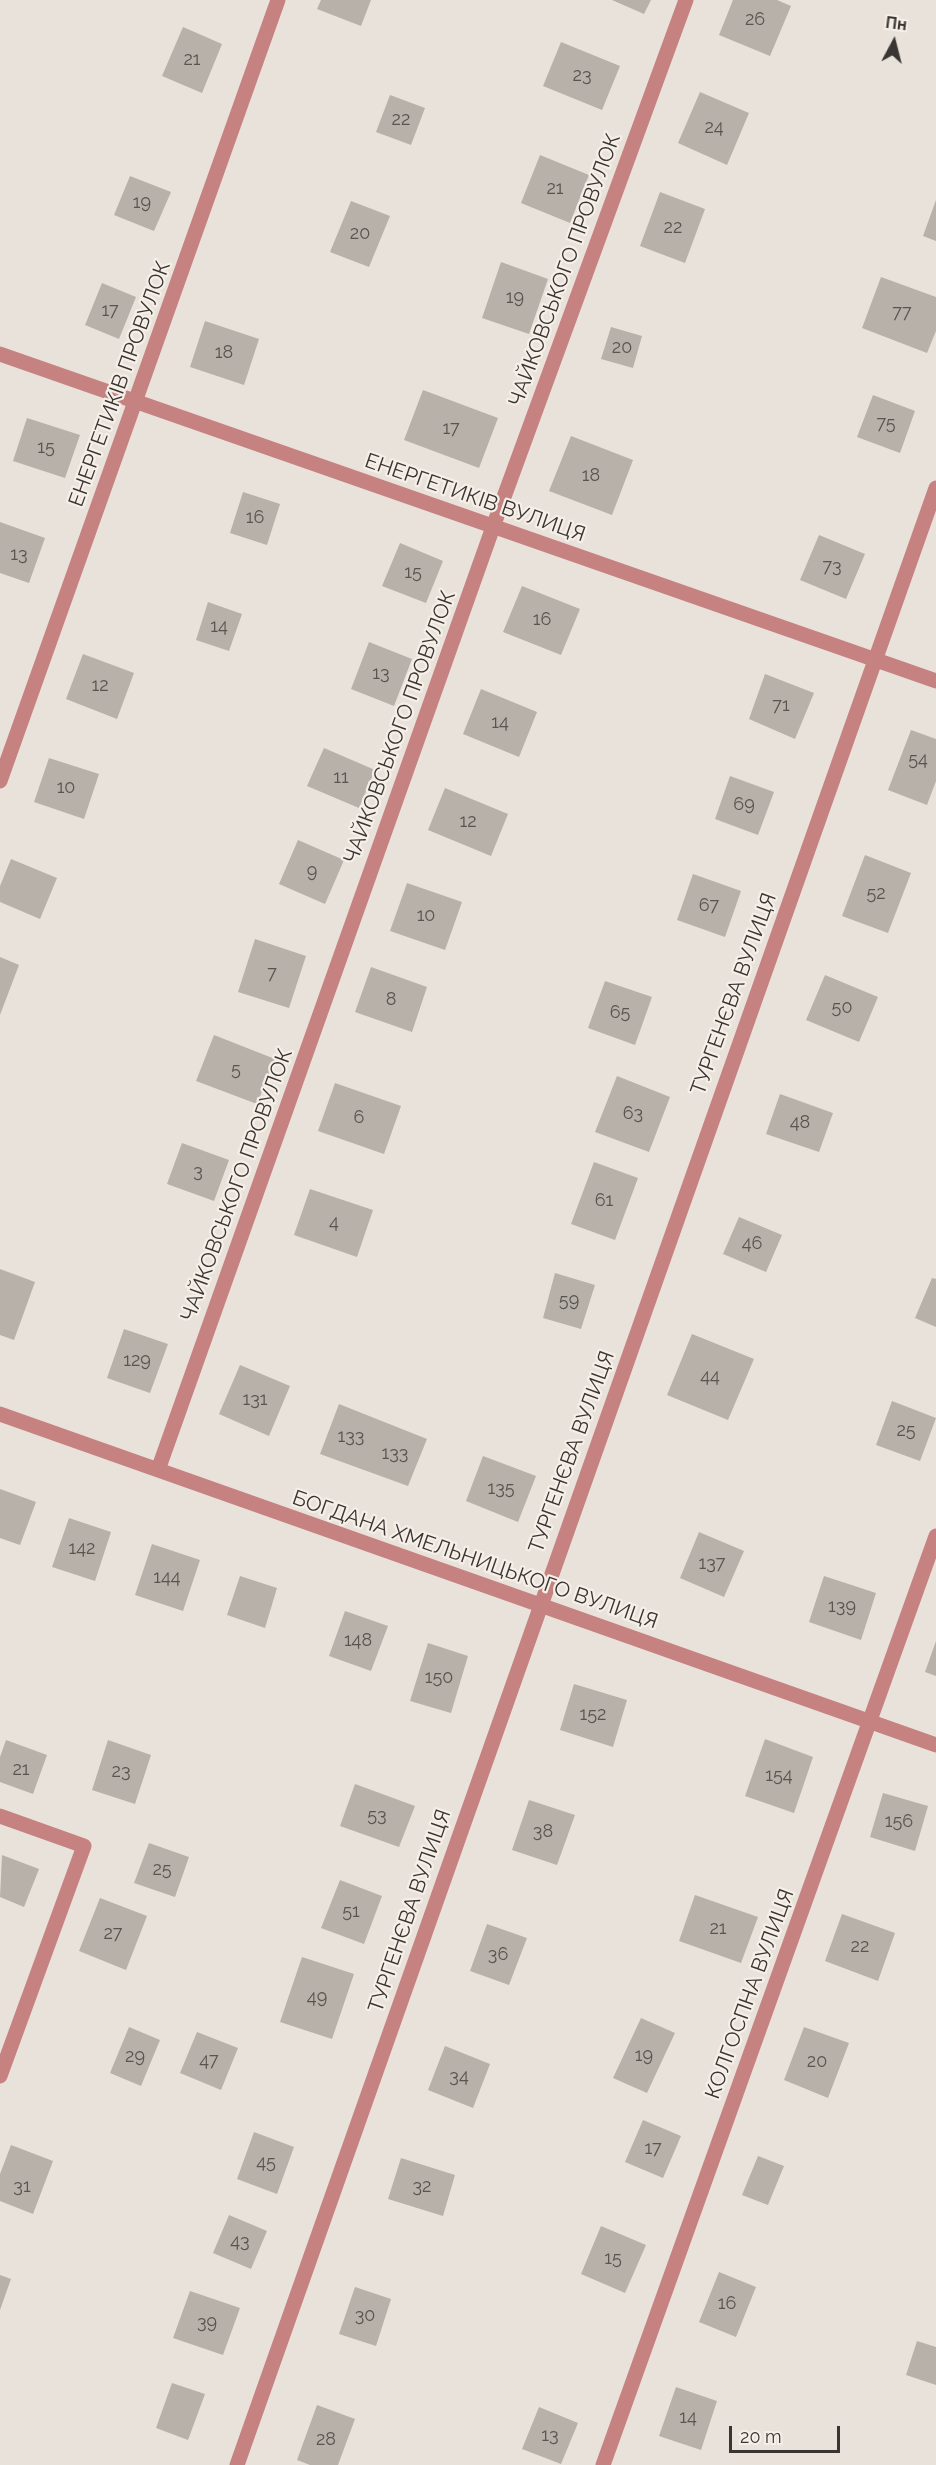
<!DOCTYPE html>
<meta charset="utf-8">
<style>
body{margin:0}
#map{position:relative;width:936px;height:2465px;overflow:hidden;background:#e9e2da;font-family:Raleway,sans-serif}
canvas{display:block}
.north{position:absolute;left:864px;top:12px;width:60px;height:60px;-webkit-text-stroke:4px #f6efe8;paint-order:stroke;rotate:7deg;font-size:16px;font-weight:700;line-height:24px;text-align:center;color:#383532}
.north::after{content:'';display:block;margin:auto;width:21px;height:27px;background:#383532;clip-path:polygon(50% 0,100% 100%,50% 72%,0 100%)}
.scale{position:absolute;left:729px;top:2426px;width:111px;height:27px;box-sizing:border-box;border:3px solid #383532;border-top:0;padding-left:8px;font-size:18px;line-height:21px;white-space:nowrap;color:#383532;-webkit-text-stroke:4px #f6efe8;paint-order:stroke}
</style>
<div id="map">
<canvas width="936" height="2465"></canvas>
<div class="north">Пн</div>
<div class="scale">20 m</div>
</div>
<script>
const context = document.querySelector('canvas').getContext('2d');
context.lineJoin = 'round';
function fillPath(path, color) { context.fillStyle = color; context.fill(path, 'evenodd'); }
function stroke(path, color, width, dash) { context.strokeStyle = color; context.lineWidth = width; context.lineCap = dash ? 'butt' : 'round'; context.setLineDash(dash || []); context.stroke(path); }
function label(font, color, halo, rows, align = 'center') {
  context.font = font + ' Raleway,sans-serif'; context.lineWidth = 4.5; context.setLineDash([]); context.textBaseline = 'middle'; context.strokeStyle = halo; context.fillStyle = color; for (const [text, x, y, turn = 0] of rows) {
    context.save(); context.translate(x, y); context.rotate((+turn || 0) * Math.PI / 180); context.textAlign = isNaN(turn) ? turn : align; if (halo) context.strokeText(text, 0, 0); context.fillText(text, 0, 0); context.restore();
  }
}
fillPath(new Path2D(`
 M321,0H371L361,26L317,9Z
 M612,0H651L644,14Z
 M733,0H777L791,6L770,56L719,35Z
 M183,27L222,44L202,93L162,76Z
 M561,42L620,66L602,110L543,86Z
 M700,92L749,113L727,165L678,143Z
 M390,95L425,108L411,145L376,132Z
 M540,155L589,175L570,223L521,203Z
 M130,176L171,192L154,231L114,215Z
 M660,192L705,209L685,263L640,246Z
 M936,200V241L923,236Z
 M351,201L390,216L369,267L330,252Z
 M501,262L548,279L529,334L482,318Z
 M881,277L936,297V331L927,353L862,328Z
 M102,283L136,297L119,339L85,325Z
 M205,321L259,339L244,385L190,367Z
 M611,327L642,336L633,368L601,359Z
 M423,390L498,418L479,468L404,440Z
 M873,395L915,411L900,453L857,437Z
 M27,418L80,435L65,478L13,461Z
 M571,436L633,460L612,515L549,491Z
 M243,492L280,504L267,545L230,533Z
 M0,522L45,538L29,583L0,573Z
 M819,535L865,554L846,599L800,580Z
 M400,543L443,561L426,603L382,586Z
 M522,586L580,609L561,655L503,632Z
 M208,602L242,614L229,651L196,640Z
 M369,642L412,659L394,706L351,689Z
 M83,654L134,673L117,719L66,699Z
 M765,674L814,693L795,739L749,719Z
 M481,689L537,712L519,757L463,734Z
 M911,730L936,739V781L927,805L888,790Z
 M324,748L375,770L359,808L307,786Z
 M49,758L99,774L84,819L34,802Z
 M730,776L774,792L758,835L715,819Z
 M445,788L508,814L491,856L428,830Z
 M298,840L344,860L325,904L279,884Z
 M865,855L911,873L888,933L842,916Z
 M11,859L57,878L40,919L0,902V886Z
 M693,874L741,891L725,937L677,920Z
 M407,883L462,902L445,950L390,931Z
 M255,939L306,956L289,1008L238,992Z
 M0,957L19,965L0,1015Z
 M371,967L427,987L412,1032L355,1012Z
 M825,975L878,997L859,1042L806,1020Z
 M605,981L652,997L635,1045L588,1028Z
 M214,1035L275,1059L257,1104L196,1081Z
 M617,1076L670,1097L649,1152L595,1132Z
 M335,1083L401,1106L384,1154L318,1131Z
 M780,1094L833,1113L819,1152L766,1134Z
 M182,1143L229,1160L214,1201L167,1184Z
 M594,1162L638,1178L615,1240L571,1224Z
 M310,1189L373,1210L357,1257L294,1235Z
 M739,1217L782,1235L766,1272L723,1254Z
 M0,1269L35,1282L14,1340L0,1335Z
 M555,1273L595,1285L581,1329L543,1318Z
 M932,1278L936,1279V1327L915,1318Z
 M124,1329L168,1344L150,1393L107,1378Z
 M692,1334L754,1359L728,1420L667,1395Z
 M240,1365L290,1386L269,1436L219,1414Z
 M892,1401L936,1418L920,1461L876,1445Z
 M339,1404L427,1439L408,1486L320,1454Z
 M483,1456L536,1476L518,1522L466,1501Z
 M0,1489L36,1502L20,1545L0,1538Z
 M69,1518L111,1532L95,1581L52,1567Z
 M699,1532L744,1551L724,1597L680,1578Z
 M152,1544L200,1560L183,1611L135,1595Z
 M240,1576L277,1588L265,1628L227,1615Z
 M824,1576L876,1593L861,1640L809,1622Z
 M345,1611L388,1626L371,1671L329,1656Z
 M936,1641V1676L925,1672Z
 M428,1643L468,1656L451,1713L410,1701Z
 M574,1684L627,1700L613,1747L560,1730Z
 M765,1739L813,1757L794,1813L745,1796Z
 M6,1740L47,1755L33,1794L0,1782V1757Z
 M108,1740L151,1755L135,1804L92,1790Z
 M355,1784L415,1806L399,1847L340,1826Z
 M883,1793L928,1806L915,1851L870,1837Z
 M529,1800L575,1815L557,1865L512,1850Z
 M149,1843L189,1857L175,1897L134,1883Z
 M2,1855L39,1869L24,1907L0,1897Z
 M340,1880L382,1896L364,1944L321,1928Z
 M695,1895L758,1917L741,1963L679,1941Z
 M100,1898L147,1916L126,1970L79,1951Z
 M842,1914L895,1933L878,1981L825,1961Z
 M487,1924L527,1938L509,1985L470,1971Z
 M302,1957L354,1974L332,2039L280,2022Z
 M641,2018L675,2033L647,2093L613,2078Z
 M129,2027L160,2040L141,2086L110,2073Z
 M804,2027L849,2043L828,2098L784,2080Z
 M197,2032L238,2048L221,2090L180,2073Z
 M445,2046L490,2064L473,2108L428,2090Z
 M643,2120L681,2136L663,2178L625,2162Z
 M254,2132L294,2147L277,2194L237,2179Z
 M11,2145L53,2161L33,2214L0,2201V2174Z
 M758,2156L784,2166L768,2205L742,2195Z
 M401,2158L455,2175L443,2216L388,2199Z
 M229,2215L267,2231L251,2269L213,2253Z
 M601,2226L646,2245L625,2293L581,2274Z
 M719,2272L756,2287L736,2337L699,2322Z
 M0,2275L11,2279L0,2310Z
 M355,2287L391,2299L376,2346L339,2334Z
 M190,2291L240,2308L223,2355L173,2338Z
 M917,2341L936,2347V2385L906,2375Z
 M172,2383L205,2394L188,2440L156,2428Z
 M676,2387L717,2401L701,2450L659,2436Z
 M317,2405L355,2419L338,2465H310L297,2460Z
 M539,2407L578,2423L561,2464L522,2449Z`), '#b7b1a9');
stroke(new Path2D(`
 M0,354L936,681
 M0,781L278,0
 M0,1414L936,1745
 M158,1470L493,527L686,0
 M0,1816L84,1846L0,2076
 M237,2465L936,488
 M603,2465L936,1536`), '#c68280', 15);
label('18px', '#585450', null, [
 ["26",755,20],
 ["21",192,60],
 ["23",582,76],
 ["22",401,120],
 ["24",714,128],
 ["21",555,189],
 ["19",142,203],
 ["22",673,228],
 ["20",360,234],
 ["19",515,298],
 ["17",110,311],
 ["77",902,313],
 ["20",622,348],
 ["18",224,353],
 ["75",886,424],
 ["17",451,429],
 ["15",46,448],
 ["18",591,476],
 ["16",255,518],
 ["13",19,555],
 ["73",832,567],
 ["15",413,573],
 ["16",542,620],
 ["14",219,627],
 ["13",381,674],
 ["12",100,686],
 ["71",781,706],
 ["14",500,723],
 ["54",918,760],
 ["11",341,778],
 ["10",66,788],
 ["69",744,805],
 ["12",468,822],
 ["9",312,872],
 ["52",876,894],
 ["67",709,906],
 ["10",426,916],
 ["7",272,974],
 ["8",391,1000],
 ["50",842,1008],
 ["65",620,1013],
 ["5",236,1070],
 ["63",633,1114],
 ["6",359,1118],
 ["48",800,1123],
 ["3",198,1172],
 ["61",604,1201],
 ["4",334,1223],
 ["46",752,1244],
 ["59",569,1301],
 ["129",137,1361],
 ["44",710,1377],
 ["131",255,1400],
 ["25",906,1431],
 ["133",351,1437],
 ["133",395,1454],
 ["135",501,1489],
 ["142",82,1549],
 ["137",712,1564],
 ["144",167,1578],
 ["139",842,1607],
 ["148",358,1641],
 ["150",439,1678],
 ["152",593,1715],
 ["21",21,1770],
 ["23",121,1772],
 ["154",779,1776],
 ["53",377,1816],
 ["156",899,1822],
 ["38",543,1832],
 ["25",162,1870],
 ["51",351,1912],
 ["21",718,1929],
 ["27",113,1934],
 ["22",860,1947],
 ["36",498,1955],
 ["49",317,1998],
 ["19",644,2056],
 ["29",135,2057],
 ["47",209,2061],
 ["20",817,2062],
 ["34",459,2077],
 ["17",653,2149],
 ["45",266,2163],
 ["31",22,2187],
 ["32",422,2187],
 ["43",240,2242],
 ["15",613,2259],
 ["16",727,2304],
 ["30",365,2316],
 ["39",207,2323],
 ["14",688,2418],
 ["13",550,2436],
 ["28",326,2440]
]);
label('21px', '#383532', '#f6efe8', [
 ["ЧАЙКОВСЬКОГО ПРОВУЛОК",565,270,-70],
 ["ЕНЕРГЕТИКІВ ПРОВУЛОК",120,384,-70],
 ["ЕНЕРГЕТИКІВ ВУЛИЦЯ",475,498,19],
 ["ЧАЙКОВСЬКОГО ПРОВУЛОК",400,727,-70],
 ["ТУРГЕНЄВА ВУЛИЦЯ",734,994,-70],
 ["ЧАЙКОВСЬКОГО ПРОВУЛОК",237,1185,-70],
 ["ТУРГЕНЄВА ВУЛИЦЯ",572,1452,-70],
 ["БОГДАНА ХМЕЛЬНИЦЬКОГО ВУЛИЦЯ",475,1560,19],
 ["ТУРГЕНЄВА ВУЛИЦЯ",410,1911,-71],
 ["КОЛГОСПНА ВУЛИЦЯ",750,1994,-70]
]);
</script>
